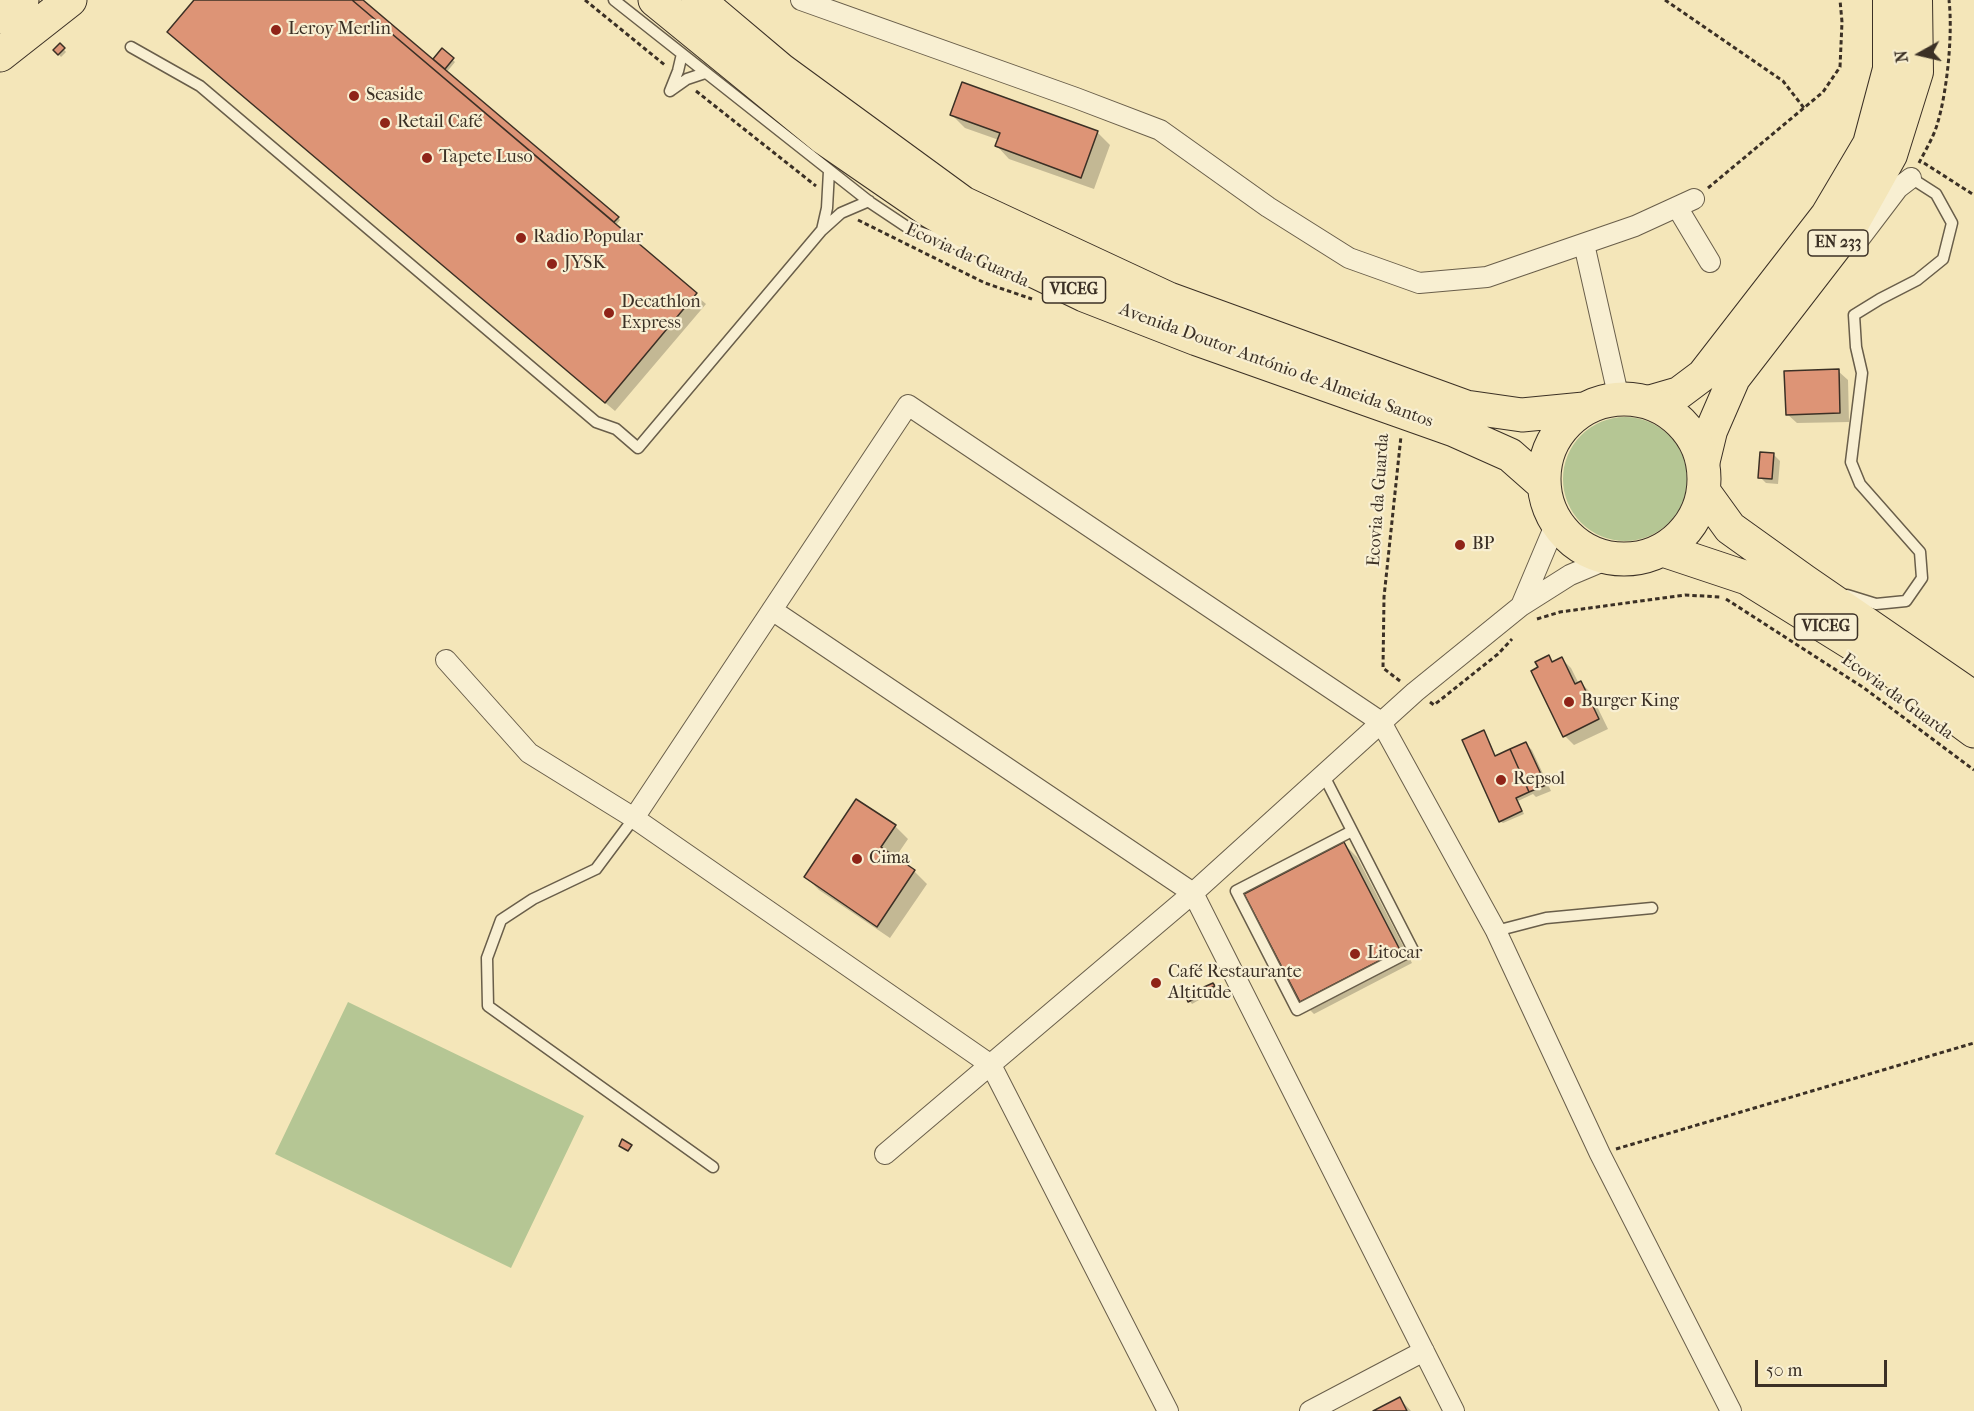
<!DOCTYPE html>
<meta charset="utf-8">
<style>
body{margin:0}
#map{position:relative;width:1974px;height:1411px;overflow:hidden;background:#f4e6b9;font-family:"IM FELL French Canon",serif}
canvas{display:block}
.north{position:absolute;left:1890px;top:24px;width:60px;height:60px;-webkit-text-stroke:4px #f8efd2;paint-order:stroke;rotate:262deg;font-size:16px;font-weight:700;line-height:24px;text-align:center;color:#3b3025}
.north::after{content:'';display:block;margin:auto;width:21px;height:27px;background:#3b3025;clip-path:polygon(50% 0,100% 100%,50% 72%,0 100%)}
.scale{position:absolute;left:1755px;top:1360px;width:132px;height:27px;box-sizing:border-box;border:3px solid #3b3025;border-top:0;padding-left:8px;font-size:18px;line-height:21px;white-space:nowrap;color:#3b3025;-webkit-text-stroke:4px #f8efd2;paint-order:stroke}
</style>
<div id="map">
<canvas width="1974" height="1411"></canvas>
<div class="north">N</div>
<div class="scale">50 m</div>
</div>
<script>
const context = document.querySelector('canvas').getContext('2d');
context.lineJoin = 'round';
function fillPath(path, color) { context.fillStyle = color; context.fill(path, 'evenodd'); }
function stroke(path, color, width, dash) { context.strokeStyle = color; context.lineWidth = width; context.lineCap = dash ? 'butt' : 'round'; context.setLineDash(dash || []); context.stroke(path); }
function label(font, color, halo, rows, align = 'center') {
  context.font = font + ' "IM FELL French Canon",serif'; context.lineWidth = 4.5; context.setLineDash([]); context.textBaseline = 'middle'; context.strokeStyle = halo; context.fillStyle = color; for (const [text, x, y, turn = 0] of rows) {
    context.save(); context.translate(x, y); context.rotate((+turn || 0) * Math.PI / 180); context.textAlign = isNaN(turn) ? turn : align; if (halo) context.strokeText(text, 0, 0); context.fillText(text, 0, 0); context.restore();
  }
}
fillPath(new Path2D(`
 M1563 479a62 62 0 1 1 124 0a62 62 0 1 1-124 0Z
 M348,1002L584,1116L511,1268L275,1154Z`), '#b5c694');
fillPath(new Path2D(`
 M196,0H361L433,61L442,50L455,62L446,73L618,218L620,220L615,226L706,304L615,411L178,41Z
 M60,45L66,52L61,57L55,50Z
 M952,115L1097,132L1110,145L1094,189L1009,159L997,146L999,140L965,128Z
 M1838,371L1848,380L1849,422L1797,423L1787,414Z
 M1774,455L1780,461L1778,484L1766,483L1760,477Z
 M1548,657L1554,663L1562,659L1571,668L1579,684L1581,683L1590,692L1608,729L1574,745L1565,736Z
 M1486,734L1496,757L1526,744L1532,750L1551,791L1536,797L1533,794L1518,801L1524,814L1503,823L1500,821Z
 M895,826L908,839L895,858L914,871L927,884L890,938L819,890L806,877Z
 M1344,844L1357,857L1412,963L1314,1014L1301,1001Z
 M1213,985L1216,989L1210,992L1207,989Z
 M1195,994L1199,1000L1192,1004L1188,998Z
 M1400,1399L1411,1411H1377Z`), '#0003');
const building = new Path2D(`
 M194,0H352L697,293L605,403L167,32Z
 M352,0H363L619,217L614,222Z
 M60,43L65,48L58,55L53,50Z
 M442,48L454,58L445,69L433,59Z
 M962,82L1098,131L1081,178L995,146L1000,133L950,115Z
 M1839,369L1840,413L1786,415L1784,371Z
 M1760,452L1774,453L1772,479L1758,478Z
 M1549,655L1552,662L1562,657L1575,684L1581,681L1599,719L1563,737L1531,671L1538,667L1535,662Z
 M1484,730L1495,756L1510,749L1529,792L1516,798L1522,811L1499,822L1462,740Z
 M1526,742L1546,785L1529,792L1510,749Z
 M856,799L896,825L881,847L915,870L877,927L804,877Z
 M1344,842L1400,950L1300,1002L1244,894Z
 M1213,983L1215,986L1206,990L1204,987Z
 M1196,992L1198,997L1188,1002L1186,997Z
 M622,1139L632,1145L628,1151L619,1146Z
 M1400,1397L1407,1411H1373Z`);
fillPath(building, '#dd9476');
stroke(building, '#3b3025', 1.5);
const service = new Path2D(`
 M614,0L871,203L910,229L965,247
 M131,47L200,86L596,422L616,429L638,448L821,231L841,213L869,201
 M670,91L687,79L705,73
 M670,91L678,71L682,54
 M822,230L827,208L829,171
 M1847,595L1876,604L1906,601L1922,578L1920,552L1860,484L1851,462L1862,373L1856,347L1854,315L1880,299L1917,280L1943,259L1952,223L1936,194L1911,178
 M1323,774L1413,950L1297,1010L1236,891L1352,831
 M634,818L596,869L533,899L501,920L487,958L488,1006L713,1167
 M1496,931L1546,918L1652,908`);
const minor = new Path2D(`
 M801,0L1076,98L1160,130L1268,207L1349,258L1419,283L1487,277L1635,226L1694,199
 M1677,207L1710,262
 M1857,242L1898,188L1911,178
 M1584,244L1619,399
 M1521,606L1556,523
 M772,610L1193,893L1454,1411
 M446,660L529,753L634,818
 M885,1154L1193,893L1415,692L1521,606L1570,575L1608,559
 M1168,1411L991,1065L634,818L908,405L1381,722L1496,931L1600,1154L1731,1411
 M1310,1411L1424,1351`);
const primary = new Path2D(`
 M1648,402L1679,393L1703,375L1827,215L1869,144L1889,69V0
 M1703,464L1711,431L1734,378L1852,225L1891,155L1917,72L1916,0`);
const trunk = new Path2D(`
 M655,0L824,138L930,211L1030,269L1084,295L1197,339L1454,430L1510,455L1544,485
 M698,0L781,70L963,203L1169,299L1466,407L1522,415L1584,409
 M0,17L22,0
 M0,55L70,0
 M1544 479a80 80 0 1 1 160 0a80 80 0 1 1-160 0Z
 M1704,492L1730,528L1804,581L1974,698
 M1663,550L1747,578L1874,657L1974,731`);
stroke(service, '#695e4a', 13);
stroke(minor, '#695e4a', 22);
stroke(primary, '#3b3025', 34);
stroke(trunk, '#3b3025', 35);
stroke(new Path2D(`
 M585,0L666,66
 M1665,0L1783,81L1804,108
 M696,91L816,186
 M1919,163C1925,151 1933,138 1937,125C1947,93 1953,34 1949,0
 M1924,163L1974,195
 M1708,188L1823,92L1840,67L1842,22L1840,0
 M858,220L985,283L1032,299
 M1726,599L1864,688L1974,770
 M1537,619L1560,612L1685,595L1720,597
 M1400,681L1383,668L1384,597L1401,436
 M1430,702L1434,705L1498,654L1512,639
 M1616,1149L1974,1043`), '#3b3025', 3, [4.5, 3]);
stroke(service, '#f8efd2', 10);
stroke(minor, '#f8efd2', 20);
stroke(primary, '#f4e6b9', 32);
stroke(trunk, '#f4e6b9', 33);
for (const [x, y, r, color] of [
 [276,30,6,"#8f2418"],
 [354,96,6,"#8f2418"],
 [385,123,6,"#8f2418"],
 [427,158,6,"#8f2418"],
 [521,238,6,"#8f2418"],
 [552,264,6,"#8f2418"],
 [609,313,6,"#8f2418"],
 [1460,545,6,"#8f2418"],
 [1569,702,6,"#8f2418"],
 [1501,780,6,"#8f2418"],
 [857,859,6,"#8f2418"],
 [1355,954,6,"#8f2418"],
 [1156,983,6,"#8f2418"]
]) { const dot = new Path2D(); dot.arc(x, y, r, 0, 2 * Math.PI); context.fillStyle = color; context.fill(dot); stroke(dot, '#f8efd2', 2); }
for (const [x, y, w] of [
 [1838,243,60],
 [1074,290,63],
 [1826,627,63]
]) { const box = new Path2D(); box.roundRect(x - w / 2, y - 13, w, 26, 4.5); context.fillStyle = '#f8efd2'; context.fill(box); stroke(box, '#3b3025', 1.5); }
label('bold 16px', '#3b3025', null, [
 ["EN 233",1838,243],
 ["VICEG",1074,290],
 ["VICEG",1826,627]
]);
label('18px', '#3b3025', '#f8efd2', [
 ["Leroy Merlin",288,30],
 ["Seaside",366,96],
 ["Retail Café",397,123],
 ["Tapete Luso",439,158],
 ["Radio Popular",533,238],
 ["JYSK",564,264],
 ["Decathlon",621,303],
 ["Express",621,324],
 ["BP",1472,545],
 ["Burger King",1581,702],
 ["Repsol",1513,780],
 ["Cima",869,859],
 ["Litocar",1367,954],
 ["Café Restaurante",1168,973],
 ["Altitude",1168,994]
], 'left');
label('18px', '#3b3025', '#f8efd2', [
 ["Ecovia da Guarda",967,256,24],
 ["Avenida Doutor António de Almeida Santos",1276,366,20],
 ["Ecovia da Guarda",1379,500,-86],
 ["Ecovia da Guarda",1897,697,36]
]);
</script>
